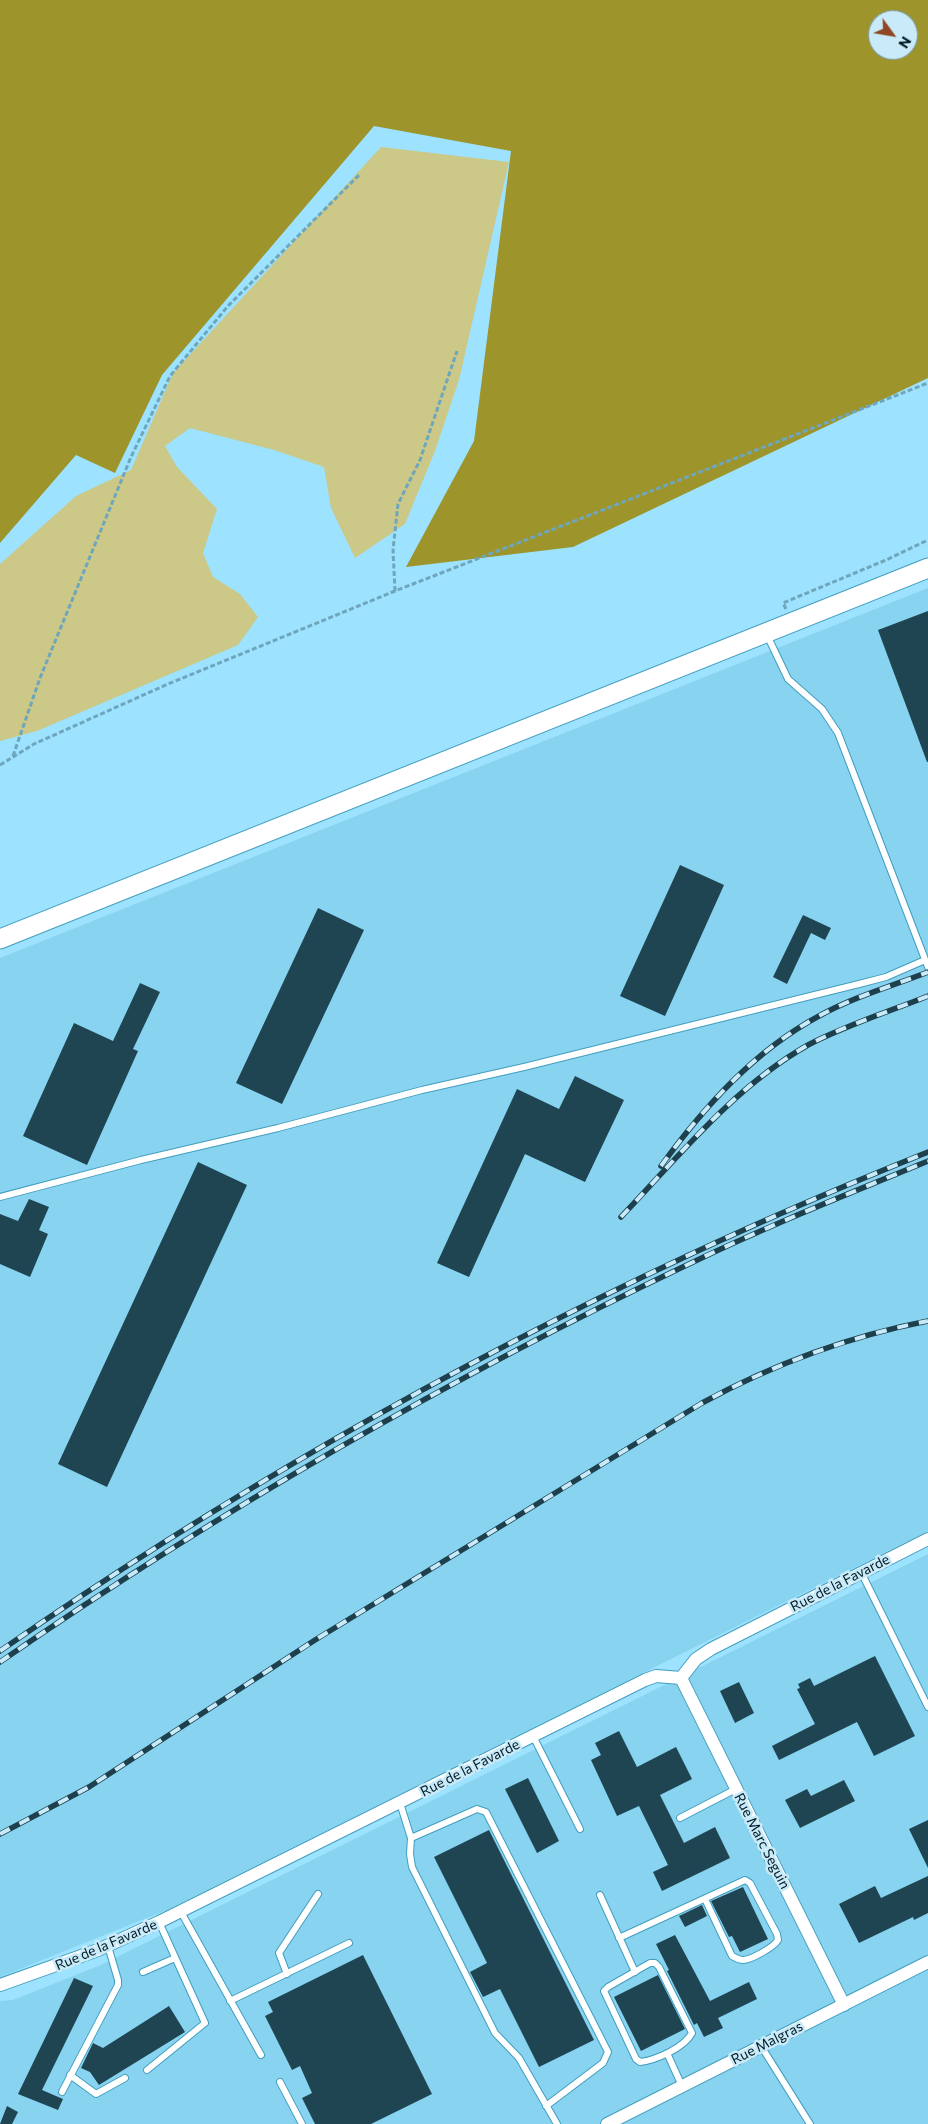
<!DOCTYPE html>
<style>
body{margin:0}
#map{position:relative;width:928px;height:2124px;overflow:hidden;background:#9de2fe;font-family:Commissioner,sans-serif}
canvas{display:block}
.north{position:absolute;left:868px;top:10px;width:50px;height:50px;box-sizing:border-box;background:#c9eaf8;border:1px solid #7997a3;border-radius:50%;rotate:122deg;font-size:14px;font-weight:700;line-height:20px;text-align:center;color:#001a24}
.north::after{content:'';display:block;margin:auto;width:18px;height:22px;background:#8f4724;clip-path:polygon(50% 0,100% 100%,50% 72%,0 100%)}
</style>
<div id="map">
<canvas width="928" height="2124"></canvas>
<div class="north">N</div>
</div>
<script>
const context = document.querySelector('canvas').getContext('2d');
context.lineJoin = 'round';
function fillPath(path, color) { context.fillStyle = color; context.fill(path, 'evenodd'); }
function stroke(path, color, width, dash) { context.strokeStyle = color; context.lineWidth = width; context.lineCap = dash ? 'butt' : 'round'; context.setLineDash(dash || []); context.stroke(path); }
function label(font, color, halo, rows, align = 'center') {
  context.font = font + ' Commissioner,sans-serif'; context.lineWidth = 5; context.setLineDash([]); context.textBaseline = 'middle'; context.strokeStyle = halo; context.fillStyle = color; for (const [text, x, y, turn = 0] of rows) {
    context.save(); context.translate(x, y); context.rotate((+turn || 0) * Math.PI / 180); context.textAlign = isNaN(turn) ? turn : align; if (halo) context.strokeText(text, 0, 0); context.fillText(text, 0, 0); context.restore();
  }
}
fillPath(new Path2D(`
 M928,588V1531L169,1909L0,1977V958Z
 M928,1554V2124H0V2001L13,2000L101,1965Z`), '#87d3f0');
fillPath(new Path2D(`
 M381,147L509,162L459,380L435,451L405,524L355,558L331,508L324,467L274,450L190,428L165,446L177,467L217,509L203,553L213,577L240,594L258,617L238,645L37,731L0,741V564L76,496L131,470L173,373Z`), '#ccc887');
fillPath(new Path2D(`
 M0,0H928V378L573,547L406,567L474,441L511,151L374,126L162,375L115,473L76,455L0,543ZM878,20H908V50H878Z`), '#9d952c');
fillPath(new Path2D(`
 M928,611V762H927L878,630Z
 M680,865L724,885L665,1016L620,996Z
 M318,908L364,930L282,1104L236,1083Z
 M803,915L831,928L825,940L811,933L787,984L773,977Z
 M140,983L160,992L133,1049L138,1051L87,1165L23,1136L74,1023L113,1041Z
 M575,1076L624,1100L585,1182L525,1154L469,1277L437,1263L517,1089L559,1109Z
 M198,1162L247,1185L107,1487L58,1464Z
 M29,1199L49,1207L39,1230L48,1234L30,1277L0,1264V1214L18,1221Z
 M875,1656L915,1736L874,1756L857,1722L779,1760L772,1746L815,1724L797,1689L800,1688L798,1684L810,1678L814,1686Z
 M739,1682L754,1713L735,1723L720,1691Z
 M619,1731L637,1767L676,1747L692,1779L660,1795L684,1843L715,1827L730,1858L662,1891L653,1872L668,1865L639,1806L617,1816L591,1760L601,1755L595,1743Z
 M528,1778L559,1841L537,1853L505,1789Z
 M844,1780L855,1801L800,1828L785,1800L807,1789L811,1796Z
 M928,1820V1868L909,1829Z
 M489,1830L594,2040L539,2067L500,1989L483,1997L470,1972L487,1963L434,1857Z
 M928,1876V1913L914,1920L913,1917L859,1943L839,1904L875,1886L881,1898Z
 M743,1887L768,1939L740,1952L732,1936L729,1937L711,1901Z
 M702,1905L707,1916L685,1927L679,1916Z
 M675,1935L710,2001L749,1982L757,1999L718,2018L723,2028L704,2037L697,2023L694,2025L667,1971L669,1970L656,1944Z
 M363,1955L432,2094L371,2124H315L302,2098L312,2093L300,2066L292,2070L265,2016L273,2012L268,2002Z
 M658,1975L685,2029L641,2051L614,1997Z
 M74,1978L93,1986L42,2090L63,2099L58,2110L18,2094Z
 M169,2006L185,2032L99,2085L90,2072L81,2068L93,2043L103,2048Z
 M7,2106L18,2112L12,2124H0Z`), '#1f4553');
const lane = new Path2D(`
 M767,635L788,679L822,709L838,733L928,967
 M0,1197L141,1160L278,1128L422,1090L524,1067L859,984L886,977L925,960
 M861,1572L928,1707
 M533,1736L580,1829
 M400,1803L411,1838L410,1854L412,1867L495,2033L519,2058L557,2124
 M680,1818L736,1789
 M411,1838L477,1809L486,1812L608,2052L603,2063L546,2106
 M600,1895L635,1972
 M181,1912L261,2055
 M619,1938L745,1880L750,1883L777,1934L778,1940C774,1947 751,1960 743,1960C739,1960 736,1958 732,1956L705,1899
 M650,1963H655L659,1967L692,2033C684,2048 656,2060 640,2062L636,2059L604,1991L608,1987Z
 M143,1972L175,1958
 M287,1974L279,1953L318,1894
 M230,2001L349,1943
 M761,2046L810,2124
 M667,2053L682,2086
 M147,2070L205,2023L159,1922
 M70,2075L96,2094L125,2078
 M280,2082L302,2124
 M62,2092L118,1985V1980L108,1946`);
const street = new Path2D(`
 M681,1678L844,2005
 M0,1985L98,1950L159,1922L645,1680L656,1676L681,1678L696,1659L711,1649L928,1539
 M607,2124L928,1962`);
const secondary = new Path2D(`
 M0,939L928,568`);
stroke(lane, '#429ebf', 8);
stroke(street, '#429ebf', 14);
stroke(secondary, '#429ebf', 21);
stroke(new Path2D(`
 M395,591L393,550L398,504L420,460L457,351
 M786,609L783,603L886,560L928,540
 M13,756L40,678L131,457L170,376L228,306L359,175
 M0,765L34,744L168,684L395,591L928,383`), '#6ea6bc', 3, [5, 2.5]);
stroke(lane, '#fff', 6);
stroke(street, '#fff', 12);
stroke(secondary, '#fff', 19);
const rail = new Path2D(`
 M661,1166C704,1107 754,1051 819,1016C853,997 892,986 928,972
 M621,1217C679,1156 734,1087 808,1045C846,1025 888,1012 928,996
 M0,1651C218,1500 449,1367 689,1255C768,1218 848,1184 928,1152
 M0,1662C219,1511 449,1378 689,1264C767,1226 848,1194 928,1161
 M0,1834L89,1787L315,1640L702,1403C772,1365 850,1336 928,1321`);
stroke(rail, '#1e404d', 5.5);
stroke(rail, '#c9eaf8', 4, [11]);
label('14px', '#001a24', '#c9eaf8', [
 ["Rue de la Favarde",840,1583,-27],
 ["Rue de la Favarde",470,1768,-27],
 ["Rue Marc Seguin",762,1841,63],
 ["Rue de la Favarde",106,1945,-23],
 ["Rue Malgras",767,2043,-27]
]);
</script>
